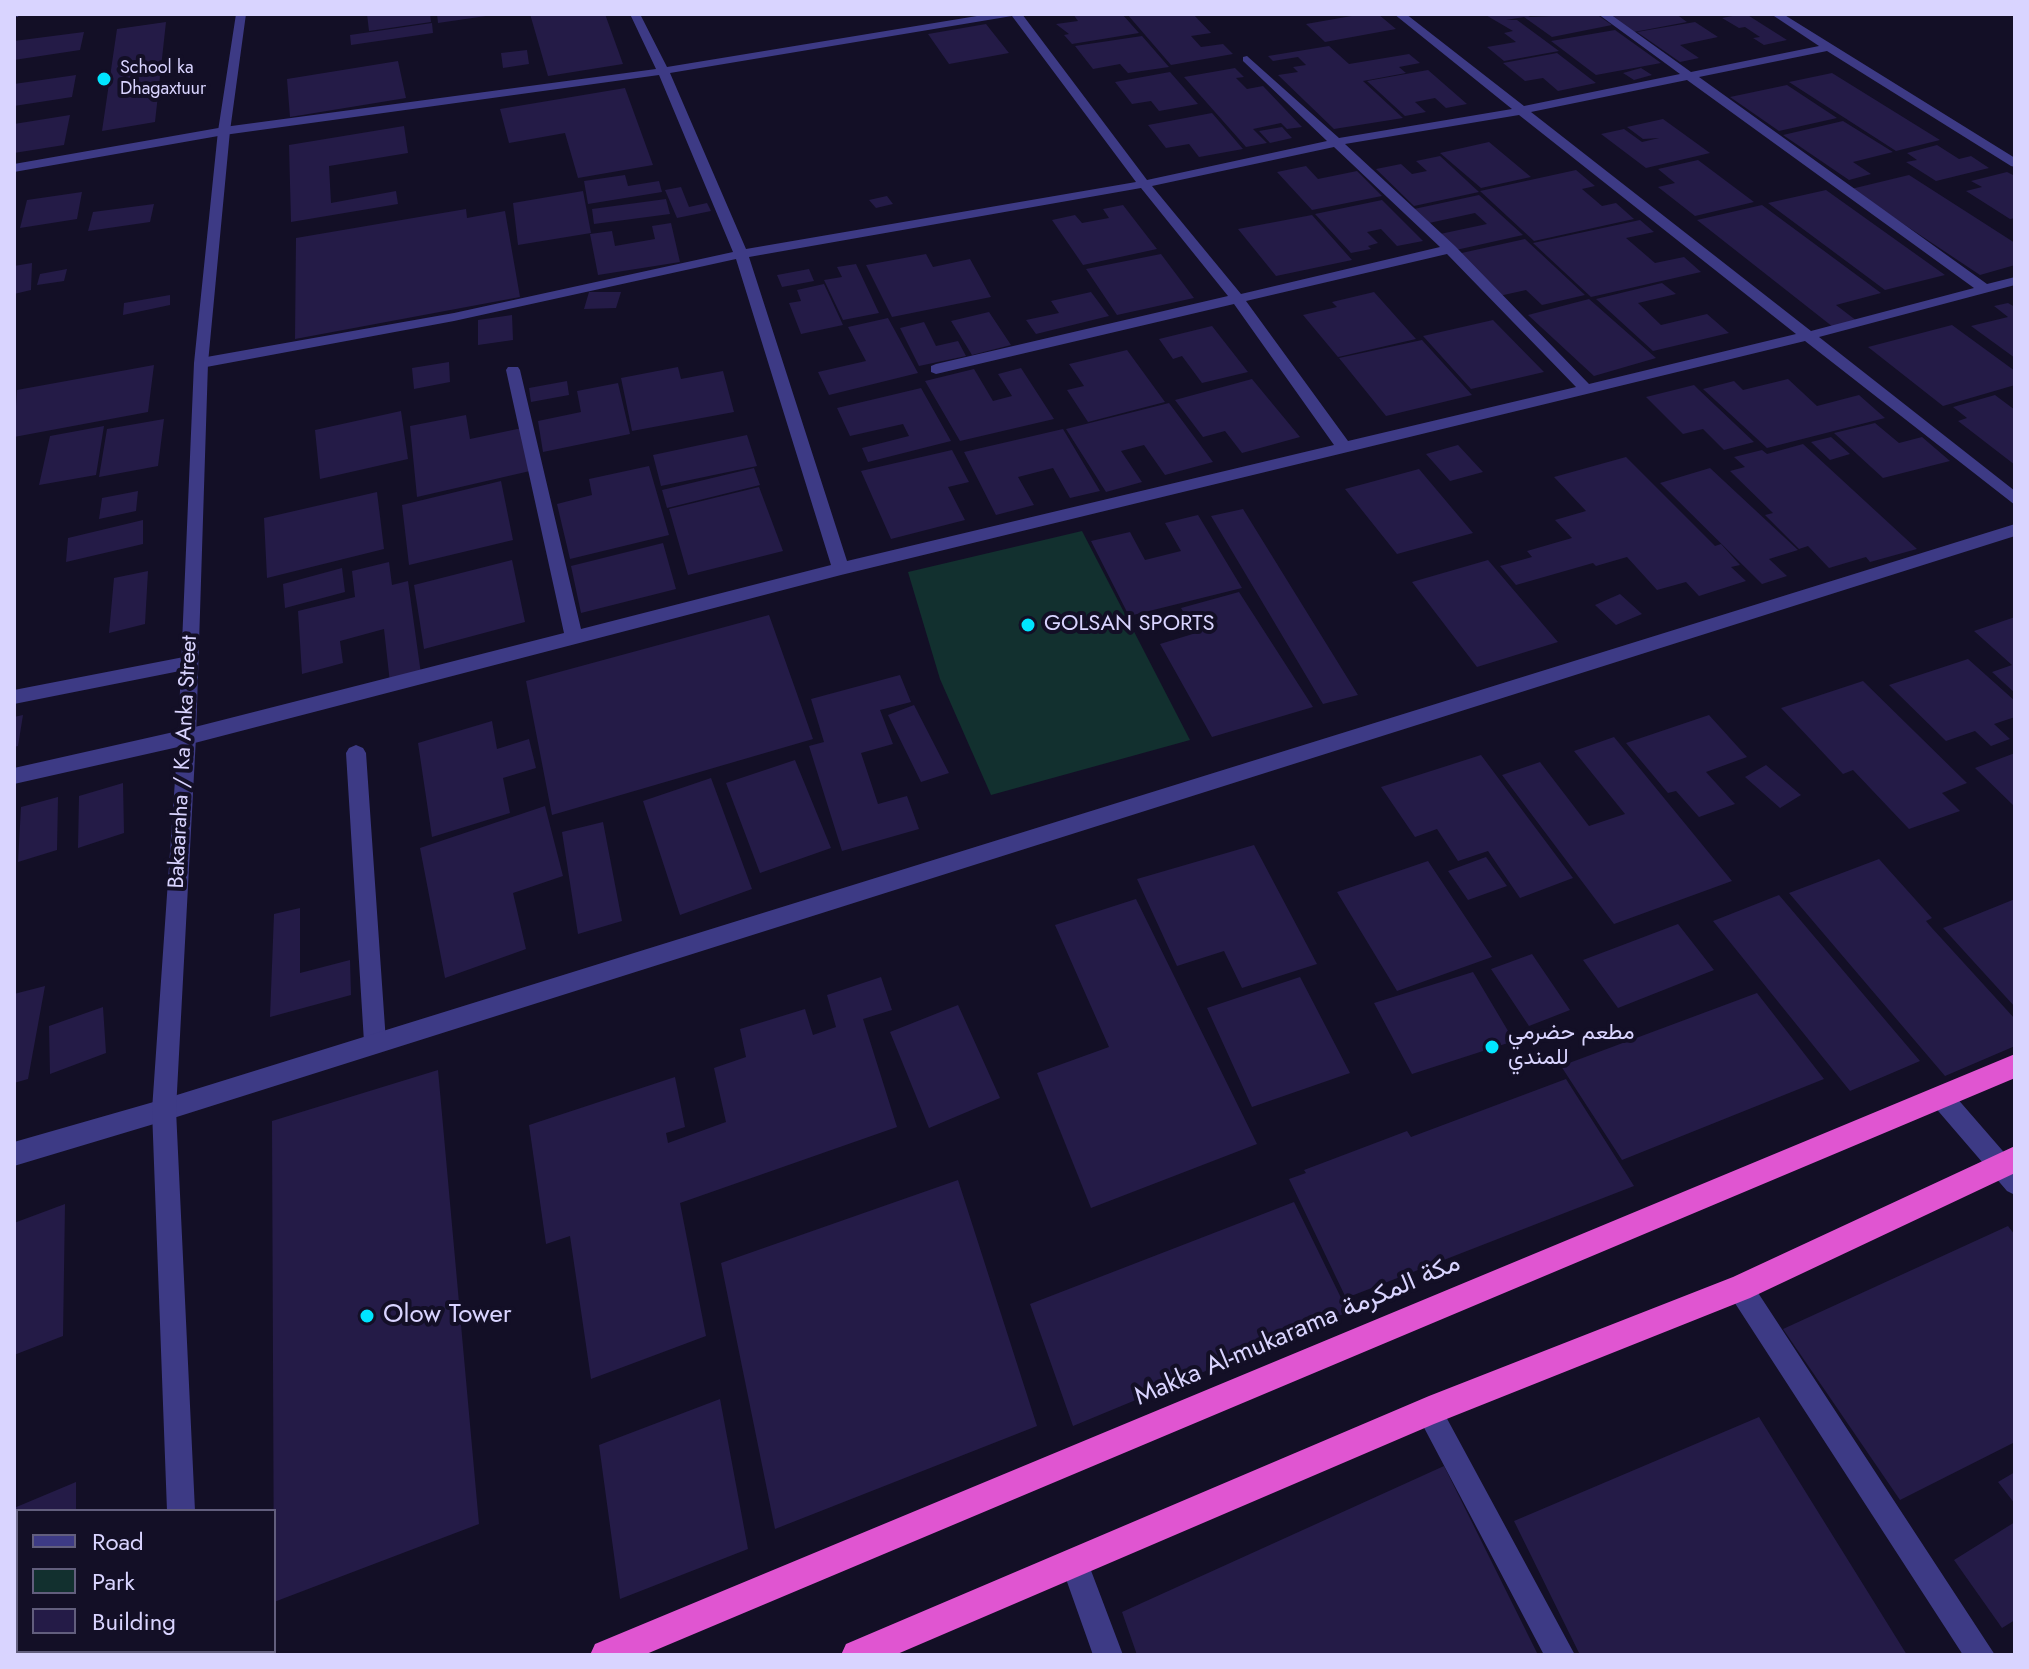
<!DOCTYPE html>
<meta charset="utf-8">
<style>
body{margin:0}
#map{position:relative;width:2029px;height:1669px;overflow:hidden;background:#130f26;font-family:Jost,sans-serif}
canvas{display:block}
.frame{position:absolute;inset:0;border:16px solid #d9d4ff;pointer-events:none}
.legend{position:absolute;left:16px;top:1509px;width:260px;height:144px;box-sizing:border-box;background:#130f26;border:2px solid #625e7d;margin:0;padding:10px 14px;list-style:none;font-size:24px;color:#d9d4ff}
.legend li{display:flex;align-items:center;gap:16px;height:40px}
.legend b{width:40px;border:2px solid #625e7d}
</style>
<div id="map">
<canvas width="2029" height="1669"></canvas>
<div class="frame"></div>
<ul class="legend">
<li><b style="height:10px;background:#3d3a85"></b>Road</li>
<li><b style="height:22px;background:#12302f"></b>Park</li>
<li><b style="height:22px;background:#241b47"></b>Building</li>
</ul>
</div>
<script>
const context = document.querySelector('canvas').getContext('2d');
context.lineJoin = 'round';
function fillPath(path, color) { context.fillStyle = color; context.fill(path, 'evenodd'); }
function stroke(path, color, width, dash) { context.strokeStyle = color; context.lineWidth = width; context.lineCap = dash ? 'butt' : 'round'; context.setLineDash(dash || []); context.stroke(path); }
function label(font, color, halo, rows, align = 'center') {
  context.font = font + ' Jost,Vazirmatn,sans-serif'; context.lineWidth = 8; context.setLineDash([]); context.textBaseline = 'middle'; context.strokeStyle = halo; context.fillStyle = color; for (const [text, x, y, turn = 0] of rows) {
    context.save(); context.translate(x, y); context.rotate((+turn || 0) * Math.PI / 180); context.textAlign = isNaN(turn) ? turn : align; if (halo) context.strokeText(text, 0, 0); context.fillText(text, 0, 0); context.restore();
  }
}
fillPath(new Path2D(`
 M1082,531L1190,740L991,795L940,679L908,572Z`), '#12302f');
fillPath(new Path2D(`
 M367,14H430L431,22L369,31Z
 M437,14H486V16L438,23Z
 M530,14H605L623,64L548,76Z
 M1073,14H1122L1139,33L1072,44L1064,35L1069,34L1056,24L1078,21Z
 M1127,14H1193L1211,33L1191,36L1201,47L1223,44L1233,54L1171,65Z
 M1363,14H1378L1396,29L1325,42L1306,24Z
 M1484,14H1525L1530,17L1596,14L1612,25L1552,37L1524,17L1506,20H1517L1559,51L1504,61L1487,47L1516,42L1504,33L1513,31Z
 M1608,14H1676L1687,22L1634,32Z
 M1743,14H1746L1787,40L1764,45L1753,38L1760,37L1745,27L1739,28L1722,18Z
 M166,22L155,122L102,131L117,29Z
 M1695,22L1718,37L1680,45L1699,58L1680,62L1637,32Z
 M432,23L433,33L351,45L350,35Z
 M986,24L1009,53L949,64L928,34Z
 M1615,30L1661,63L1596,75L1551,41Z
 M84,32L80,50L14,60V41Z
 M1142,36L1169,67L1128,73L1120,64L1093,69L1075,46Z
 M1329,46L1349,64L1409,54L1420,63L1399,67L1406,73L1363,81L1403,118L1334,129L1278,75L1298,72L1293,67L1306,65L1298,57L1273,61L1268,56Z
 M527,50L529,64L503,68L501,53Z
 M1557,53L1596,83L1558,91L1543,78L1525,81L1503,63Z
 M398,61L406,98L290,117L287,79Z
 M1235,68L1244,77L1236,78L1247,89L1263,86L1302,127L1287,129L1281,123L1253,129L1267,143L1246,147L1184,77Z
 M1641,68L1652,75L1634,80L1623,73Z
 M1428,70L1467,104L1446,108L1435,98L1415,102L1426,112L1405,116L1367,81Z
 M1170,72L1198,104L1159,111L1151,101L1132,104L1115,82Z
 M1832,73L1940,140L1896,151L1789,82Z
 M76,75L72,97L14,106V84Z
 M1787,85L1837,118L1779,131L1730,97Z
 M625,88L653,165L578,178L565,133L509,143L500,109Z
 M1212,113L1243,149L1199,157L1189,144L1166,148L1148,125Z
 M70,115L64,145L14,153V124Z
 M1663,119L1710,153L1646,168L1601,134L1624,129L1642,142L1659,138L1643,139L1627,127Z
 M1843,121L1893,152L1853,162L1871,174L1849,180L1783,135Z
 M404,126L408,153L329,166L331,203L396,191L398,204L291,222L289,145Z
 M1282,127L1292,138L1270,143L1259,131Z
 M1489,142L1531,177L1481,188L1440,153Z
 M1937,145L1959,159L1971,156L1989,168L1936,181L1906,162L1917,160L1907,153Z
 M1440,156L1479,192L1414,206L1376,169L1401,164L1412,174L1427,171L1416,161Z
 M1698,160L1754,202L1695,216L1658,187L1675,183L1658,169Z
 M1306,166L1318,179L1357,171L1382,196L1312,210L1277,172Z
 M1576,170L1595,186L1582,189L1602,206L1616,203L1634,219L1534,241L1480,191Z
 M2007,172L2015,176V218L2010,219L1966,191L1982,187L1971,181Z
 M625,175L628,186L659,181L662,192L588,204L584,181Z
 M1909,175L2015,243V265L1980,275L1851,189Z
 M681,187L689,207L707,203L711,211L677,218L665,190Z
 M1826,190L1945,275L1885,290L1768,203Z
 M583,191L591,233L518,245L513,203Z
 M82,192L77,219L20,228L27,200Z
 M1479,195L1523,235L1456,250L1440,234L1487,224L1475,213L1429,223L1414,209Z
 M887,196L893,204L876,208L869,200Z
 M666,199L670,214L594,224L592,209Z
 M1382,200L1423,241L1397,246L1381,229L1367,232L1378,243L1368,246L1371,249L1351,253L1315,214Z
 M154,204L150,222L88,231L93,212Z
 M1123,205L1157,249L1083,265L1052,220L1075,215L1082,223L1109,218L1103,209Z
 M1762,205L1881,293L1836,305L1857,321L1833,327L1697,220Z
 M466,209L467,218L505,211L520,297L295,339L296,238Z
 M1312,215L1352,260L1276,276L1238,229Z
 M1640,220L1654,232L1626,238L1655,263L1684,257L1701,272L1591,297L1533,243Z
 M671,223L680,262L598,275L590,234L612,231L615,246L655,239L652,226Z
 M1525,239L1585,295L1542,305L1526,290L1499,296L1457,254Z
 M926,254L933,267L970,259L991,297L892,317L866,265Z
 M1161,254L1194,298L1117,315L1086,269Z
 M32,263L31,290L14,294V266Z
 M856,264L879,313L843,320L824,280L842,277L837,267Z
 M67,269L64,281L37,285L40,274Z
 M809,269L814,281L782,287L777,275Z
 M1662,283L1676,294L1638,303L1661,325L1707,314L1729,333L1653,351L1596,299Z
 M824,284L843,325L801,334L789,303L801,301L797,290Z
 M589,292H621L616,308L584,309Z
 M1091,292L1109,316L1036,334L1026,320L1059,313L1051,301Z
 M1374,292L1416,339L1338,357L1303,315L1337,307L1332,302Z
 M170,295V305L123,315L124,303Z
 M1589,299L1656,358L1594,376L1528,315Z
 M2008,303L2015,307V358L1971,326L2008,317L1994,306Z
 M989,312L1011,345L972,355L951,321Z
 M512,315L513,340L478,345V320Z
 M888,318L918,373L829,395L818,372L866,361L848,327Z
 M1493,320L1544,372L1471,389L1423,336Z
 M924,322L936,346L958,341L966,356L919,366L900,328Z
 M1952,325L2015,371V385L1943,406L1868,347Z
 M1212,326L1248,372L1202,383L1182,356L1173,359L1159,339Z
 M1422,340L1472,395L1386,416L1339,358Z
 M1127,350L1165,402L1088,422L1067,390L1084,386L1069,364Z
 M449,362L450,382L414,389L412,368Z
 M154,365L148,412L14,437L17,390Z
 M678,367L681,379L723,371L734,412L632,431L621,378Z
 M1021,368L1054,419L960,441L925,381L974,369L993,401L1012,396L998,374Z
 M1252,379L1300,437L1242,453L1225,431L1203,437L1175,400Z
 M1788,379L1817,406L1859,395L1885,418L1767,448L1703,389L1734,381L1743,390Z
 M567,381L569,395L531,402L529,388Z
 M618,383L630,434L543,452L538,421L581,412L577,391Z
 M1694,385L1698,389L1754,442L1724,450L1703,429L1683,434L1646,397Z
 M921,388L951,441L868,462L862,448L909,436L903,424L850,436L837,408Z
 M1995,395L2015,410V465L1958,421L1967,418L1953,407Z
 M1169,403L1213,462L1165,475L1144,445L1121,451L1142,482L1106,492L1066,429Z
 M401,411L408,459L320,479L315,430Z
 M466,415L470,439L522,428L530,471L417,497L410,426Z
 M164,419L158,466L99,477L107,429Z
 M1875,423L1899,443L1922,437L1950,461L1883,478L1834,433Z
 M104,426L96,475L39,485L50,436Z
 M1063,429L1100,491L1070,498L1053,468L1018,477L1034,505L996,515L964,452Z
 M747,435L757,466L661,486L653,455Z
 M1831,437L1850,454L1830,460L1811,442Z
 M1803,444L1917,549L1870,562L1866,557L1829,568L1808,546L1799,549L1765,515L1773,513L1730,471L1745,467L1734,457L1762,450L1767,454Z
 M1458,445L1483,472L1450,481L1426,454Z
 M952,450L969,482L948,487L965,520L891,539L861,471Z
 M1626,457L1715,546L1721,544L1740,565L1731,567L1746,581L1699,596L1686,582L1657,590L1627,557L1596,566L1593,563L1516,585L1500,566L1532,557L1527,551L1572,538L1555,520L1586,511L1554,477Z
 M649,466L669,535L570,559L557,504L592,495L589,479Z
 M754,468L760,485L667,508L662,490Z
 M1710,468L1798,550L1769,559L1787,576L1762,584L1660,483Z
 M1419,469L1473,533L1397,554L1345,489Z
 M501,481L513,540L409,565L402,505Z
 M759,487L783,551L688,575L669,509Z
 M138,491L136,511L99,519L102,498Z
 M377,492L384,549L267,578L264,518Z
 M1243,509L1358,695L1323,704L1211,516Z
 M1198,515L1242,588L1129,616L1091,541L1130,532L1145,560L1181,551L1165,523Z
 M143,520V544L66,562L68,538Z
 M663,543L676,589L581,613L571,566Z
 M512,560L525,622L424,649L414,585Z
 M1488,560L1558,642L1477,667L1412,582Z
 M389,562L392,585L408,581L421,674L390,683L384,629L340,641L343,663L302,674L298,611L355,597L352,571Z
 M342,568L345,592L285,608L283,584Z
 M148,571L145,624L109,633L114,578Z
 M1239,592L1313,707L1212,737L1160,644L1196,633L1181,608Z
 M1620,594L1642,614L1616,625L1595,605Z
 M769,615L813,739L552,815L526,681Z
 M2015,617V693L1992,672L2012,665L1974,631Z
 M1968,659L2015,701V717L1994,724L2010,739L1991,746L1975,731L1946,741L1889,685Z
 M900,675L911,702L880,710L893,744L861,753L878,804L907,796L919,829L842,851L809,746L824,742L811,699Z
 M1863,681L1967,783L1942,793L1960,811L1909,829L1853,770L1843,774L1781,708Z
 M914,705L949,773L921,782L888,715Z
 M23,715L18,746L14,747V717Z
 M1709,715L1747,757L1706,772L1735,804L1699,817L1676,791L1668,793L1626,743Z
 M492,721L497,749L529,739L536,768L503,778L510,813L432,837L418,743Z
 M1614,737L1732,881L1614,924L1502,775L1540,762L1589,826L1625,814L1574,751Z
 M2015,753V807L1975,768Z
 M1481,755L1573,878L1520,898L1488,851L1458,861L1437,829L1415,837L1381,787Z
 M795,760L831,848L760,873L726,783Z
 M1766,765L1801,795L1780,808L1745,777Z
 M711,778L752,889L680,915L643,801Z
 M123,783L124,833L78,848L79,796Z
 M58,797L57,850L18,862L21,807Z
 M545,806L563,876L513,893L526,949L445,978L420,848Z
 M603,822L622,921L578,934L562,832Z
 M1254,845L1317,964L1242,988L1224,951L1177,966L1137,879Z
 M1486,857L1507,886L1468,900L1448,871Z
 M1879,859L1932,918L1926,921L1931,927L2015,1019V1046L1945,1076L1789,893Z
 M1428,861L1492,957L1397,991L1337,892Z
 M1779,895L1920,1061L1850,1091L1713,921Z
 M1136,899L1257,1144L1091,1208L1037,1073L1109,1047L1055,925Z
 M2015,899V1007L1943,928Z
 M300,908V973L350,960L351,995L270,1017L274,914Z
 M1678,924L1714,970L1618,1008L1583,960Z
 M1532,954L1570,1010L1529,1026L1491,969Z
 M1473,972L1514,1041L1412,1074L1374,1003Z
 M881,977L892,1010L863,1019L897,1127L680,1203L706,1336L591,1379L570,1236L546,1244L529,1125L675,1077L685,1127L666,1133L668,1143L726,1122L714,1068L746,1057L740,1029L805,1009L813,1035L836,1027L827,995Z
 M1300,977L1350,1073L1252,1107L1207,1008Z
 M45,986L28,1079L14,1083V994Z
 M1757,993L1824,1079L1622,1160L1561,1066Z
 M958,1005L1000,1098L929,1128L890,1032Z
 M103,1007L106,1053L50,1074L49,1026Z
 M438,1070L479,1524L274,1602L272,1121Z
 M1566,1079L1634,1186L1346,1298L1289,1179L1306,1173L1304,1170L1407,1131L1411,1137Z
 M958,1180L1037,1426L775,1529L721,1263Z
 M1294,1202L1348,1312L1073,1426L1030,1304Z
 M65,1204L63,1336L14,1355V1223Z
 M2008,1226L2015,1235V1442L1900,1500L1783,1329Z
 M720,1399L748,1549L620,1599L599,1445Z
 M1759,1417L1907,1655H1580L1514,1521Z
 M1444,1466L1538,1655H1137L1122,1612Z
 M2015,1472V1504L1998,1482Z
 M76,1482V1511H18V1651H75V1655H14V1508Z
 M2015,1522V1620L2002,1628L1954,1560Z`), '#241b47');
fillPath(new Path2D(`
 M189,656L195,658L198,663L195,668L14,704V690Z
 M356,745L363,748L366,753L386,1042L383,1049L375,1053L367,1049L364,1042L346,753L349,748Z`), '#3d3a85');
fillPath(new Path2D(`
 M14,14H22L17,17Z
 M630,14H640L667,67L989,14H1022L1147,180L1327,141L1243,61V57L1247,56L1339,138L1512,109L1394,14H1406L1524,106L1680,74L1598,14H1610L1691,72L1819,46L1771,14H1783L2015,158V167L2011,166L1827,51L1699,77L1987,284L2015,277V285L1819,337L2015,491V505L1805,341L841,575L187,745L14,784V768L187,729L564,633L506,370L508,367H518L520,370L581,629L831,565L736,259L454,321L201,368L194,363L201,358L454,313L733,252L659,75L224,135L14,172V164L224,127L656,69ZM1012,16L1136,182L746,249L670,73ZM1687,80L1974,288L1811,331L1531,112ZM1519,115L1796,334L1589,384L1455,246L1345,144ZM1334,147L1440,247L1241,294L1152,186ZM1141,188L1228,296L936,364L931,366V372L936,374L1234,304L1334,445L847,561L749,257ZM1447,254L1576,387L1348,441L1246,301Z
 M2015,524V536L164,1121L14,1166V1142L164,1099Z
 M1941,1086L1949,1089L2015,1165V1195L2007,1191L1933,1105L1930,1097L1933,1089Z
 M1740,1275L1749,1279L1995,1655H1963L1731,1297L1727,1288L1731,1279Z
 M1429,1398L1438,1402L1575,1655H1544L1420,1420L1416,1411L1420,1402Z
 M1074,1548L1084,1552L1123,1655H1093L1060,1562L1064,1552Z`), '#3d3a85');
fillPath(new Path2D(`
 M236,14H246L230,131L208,363L196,737L176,1110L195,1511H167L152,1110L178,737L194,363L218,131Z
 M172,1651H202V1655H172Z`), '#3d3a85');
fillPath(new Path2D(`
 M2015,1054V1078L644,1655H590L595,1644Z
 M2015,1146V1173L1750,1298L1434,1424L895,1655H841L846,1644L1429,1396L1733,1277Z`), '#e055d1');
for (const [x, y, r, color] of [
 [104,79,8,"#00e5ff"],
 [1028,625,8,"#00e5ff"],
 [1492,1047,8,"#00e5ff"],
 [367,1316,8,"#00e5ff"]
]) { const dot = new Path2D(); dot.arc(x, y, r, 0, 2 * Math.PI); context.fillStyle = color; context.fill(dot); stroke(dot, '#130f26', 3); }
label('18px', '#d9d4ff', '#130f26', [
 ["School ka",120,69],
 ["Dhagaxtuur",120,90]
], 'left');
label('22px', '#d9d4ff', '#130f26', [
 ["GOLSAN SPORTS",1044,625],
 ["مطعم حضرمي",1508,1034],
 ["للمندي",1508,1059]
], 'left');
label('22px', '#d9d4ff', '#130f26', [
 ["Bakaaraha / Ka Anka Street",184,762,-87]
]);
label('26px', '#d9d4ff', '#130f26', [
 ["Olow Tower",383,1316]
], 'left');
label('26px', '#d9d4ff', '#130f26', [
 ["Makka Al-mukarama مكة المكرمة",1298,1331,-23]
]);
</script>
